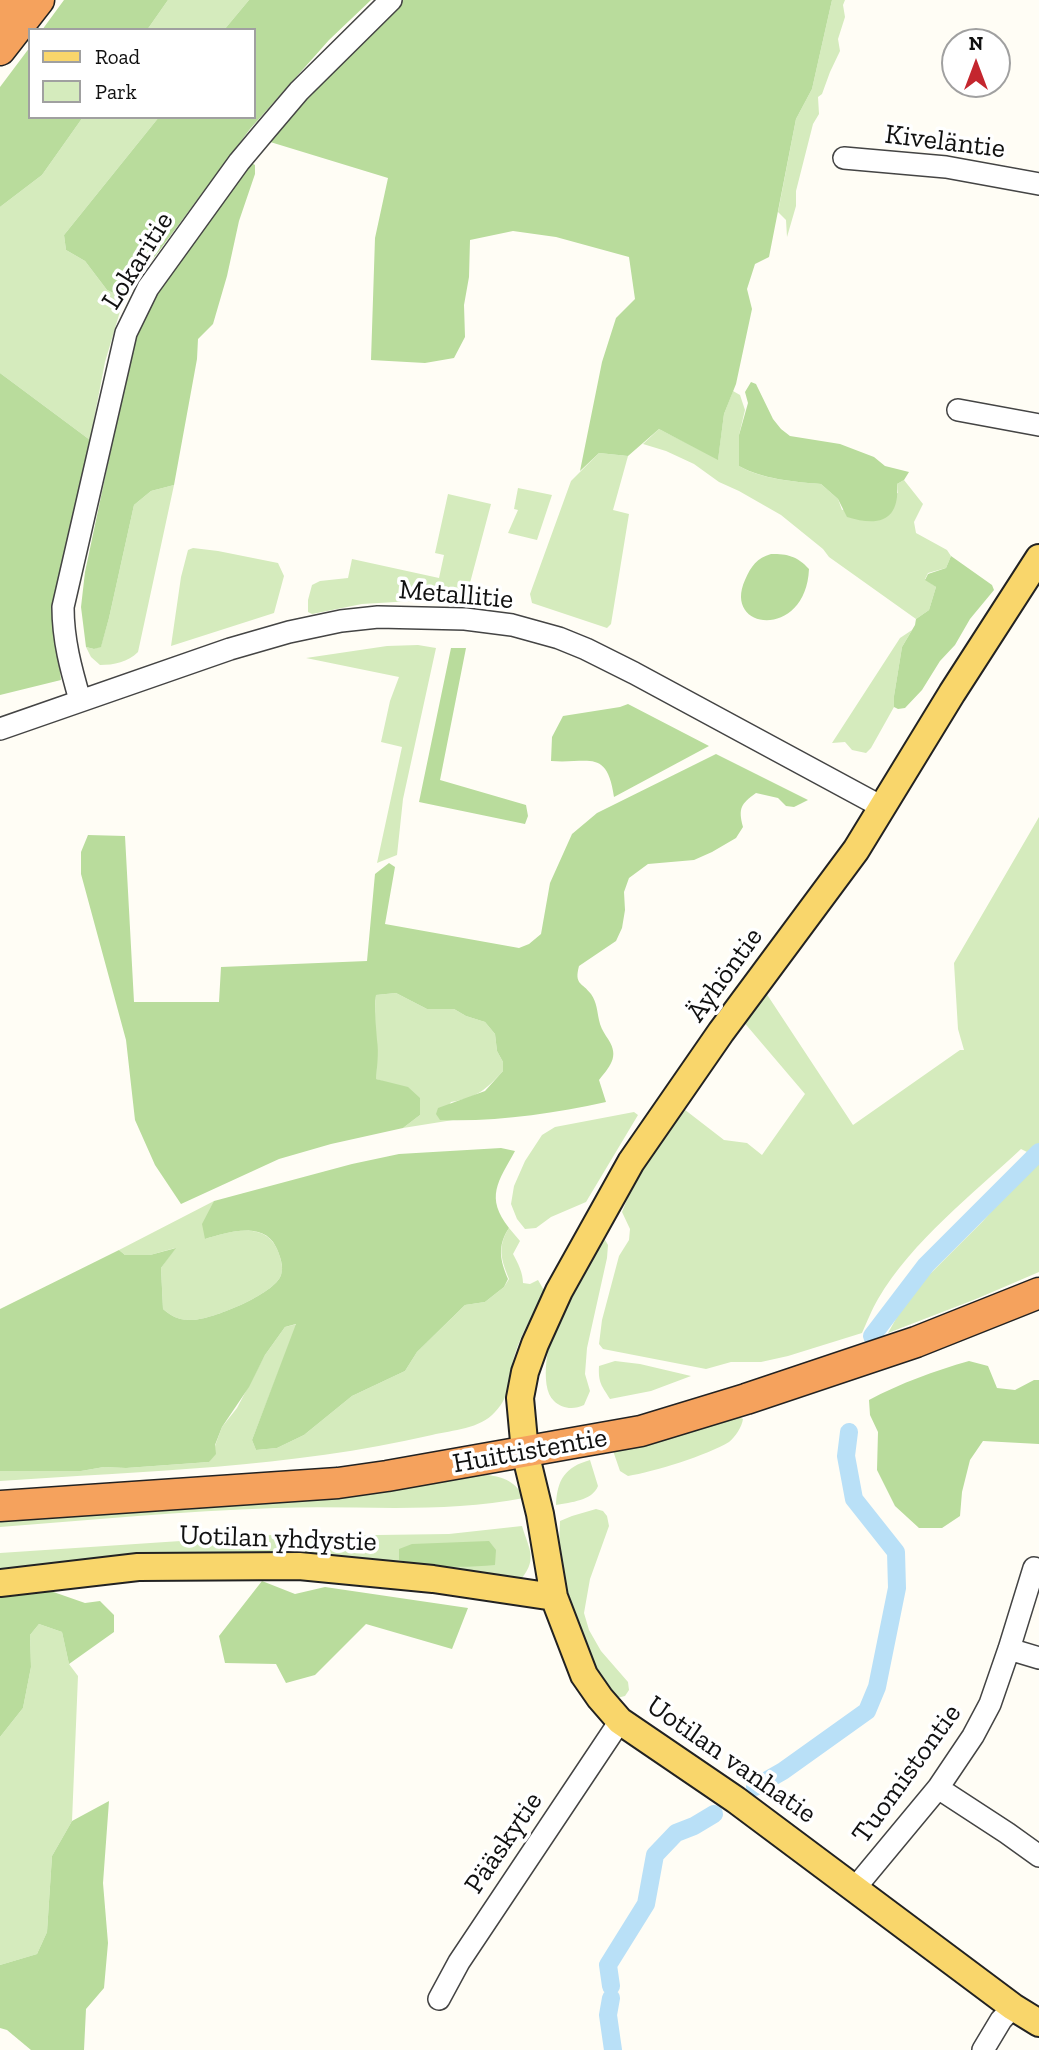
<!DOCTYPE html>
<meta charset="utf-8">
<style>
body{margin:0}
#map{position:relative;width:1039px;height:2050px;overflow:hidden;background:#fffdf5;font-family:"Zilla Slab",serif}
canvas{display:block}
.legend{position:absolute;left:28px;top:28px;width:228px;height:91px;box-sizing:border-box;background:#fff;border:2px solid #a0a0a0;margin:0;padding:9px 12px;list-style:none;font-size:21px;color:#111}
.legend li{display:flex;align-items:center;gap:14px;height:35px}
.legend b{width:35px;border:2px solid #a0a0a0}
.north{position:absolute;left:941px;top:28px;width:70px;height:70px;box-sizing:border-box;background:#fff;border:2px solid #a0a0a0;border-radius:50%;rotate:0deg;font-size:19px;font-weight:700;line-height:28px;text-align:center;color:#111}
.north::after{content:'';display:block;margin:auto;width:24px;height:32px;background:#c4262e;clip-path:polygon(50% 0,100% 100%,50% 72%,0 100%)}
</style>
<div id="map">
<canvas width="1039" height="2050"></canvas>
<ul class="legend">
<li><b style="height:9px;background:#f9d66b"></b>Road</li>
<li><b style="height:19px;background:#d5ebbd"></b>Park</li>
</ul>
<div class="north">N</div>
</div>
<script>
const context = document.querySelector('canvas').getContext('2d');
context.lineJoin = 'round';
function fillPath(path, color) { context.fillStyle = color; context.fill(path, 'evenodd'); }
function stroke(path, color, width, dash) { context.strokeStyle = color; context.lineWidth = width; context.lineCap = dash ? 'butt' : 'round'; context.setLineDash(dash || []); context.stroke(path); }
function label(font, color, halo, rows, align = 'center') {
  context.font = font + ' "Zilla Slab",serif'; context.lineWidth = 7; context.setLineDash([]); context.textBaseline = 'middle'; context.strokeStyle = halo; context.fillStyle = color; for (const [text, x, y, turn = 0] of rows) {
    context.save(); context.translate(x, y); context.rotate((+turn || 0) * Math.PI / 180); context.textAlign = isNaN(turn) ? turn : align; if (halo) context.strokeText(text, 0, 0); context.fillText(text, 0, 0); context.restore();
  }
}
fillPath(new Path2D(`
 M168,0H249L224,30H147Z
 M832,0H845L843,5L845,17L838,39L840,51L830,72L822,94L818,97L819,114L813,124L796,191V206L787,237L786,220L778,212L796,119L812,89Z
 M83,117H159L64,235L66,250L85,261L107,290L124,298L105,362L90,440L0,373V207L42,175Z
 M733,391L740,395L745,410L739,435V466C761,479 795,482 821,484L838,499L842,510L898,493L897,484L904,480L923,504L914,522L916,533L947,550L951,556L946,568L928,573L925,579L936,587L929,610L916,619L829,557L823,549L781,515L739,491L719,482L694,464L666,451L643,444L659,429L718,459L724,414Z
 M599,453L628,456L613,510L629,514L611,624L607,628L532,603L530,594L571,481Z
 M174,485L138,652C128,662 114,665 100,665L91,657L86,647L94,649L101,646L109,618L134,505L151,491Z
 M518,488L552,495L537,540L508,533L518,510L514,509Z
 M448,494L491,504L466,598L459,602L412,601L362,604L312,614L308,612V600L312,585L320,581L348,578L352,559L439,578L444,555L435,553Z
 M193,548L218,551L278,563L284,576L274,613L171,646L181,577L188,550Z
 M912,630L902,647L894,696V707L871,748L866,753L852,750L845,742L832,743L900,638Z
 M418,645L436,648L403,799L397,855L377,863L402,747L381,742L390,701L399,677L306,658L387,646Z
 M1039,817V1158L1021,1149C973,1194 912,1241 878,1299C872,1309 867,1322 862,1333L788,1356L761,1362H731L706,1369L603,1349L599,1344L602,1320L619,1256L629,1240L630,1229L622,1212L636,1177L680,1106L724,1140L747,1143L762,1155L805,1094L742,1020L766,993L853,1125L960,1050H964L958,1029L954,963Z
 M396,993L427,1009H454L466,1016L485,1022L495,1034L497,1051L503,1062V1071C486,1090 476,1098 451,1102L440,1119L453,1120L403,1128L420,1115L385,1082L376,1079C378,1050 373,1024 376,995Z
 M634,1112L638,1115L586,1202L551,1217L536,1228L525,1229L517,1219L511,1204L514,1186L525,1161L542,1135L555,1127Z
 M1039,1161V1272L976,1299L888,1333L902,1308L916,1288L982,1222L1031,1167Z
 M214,1201L205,1239C228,1232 264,1220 277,1249C280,1256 284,1268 281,1275C275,1294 211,1320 192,1320C179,1320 172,1317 163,1309L161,1268L175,1248L150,1255H125L119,1250Z
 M509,1228L520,1241L513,1254C518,1263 523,1273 523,1283L530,1284L538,1280L545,1292C534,1312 522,1332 515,1354C508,1375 512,1395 495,1412C480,1429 453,1430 432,1435C290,1468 144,1471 0,1481V1471L6,1469L81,1471L104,1467L126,1468L209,1462L222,1427L237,1408L265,1355L285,1327L297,1324L252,1440L256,1450L277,1448L304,1435L352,1396L405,1371L417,1352L465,1305L485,1302L504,1287L509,1279C501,1259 497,1247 509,1228Z
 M604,1238L608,1245L607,1258L587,1348L585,1374L590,1391L584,1405C574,1410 562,1409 554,1401C538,1386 549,1337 557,1318C569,1292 586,1261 604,1238Z
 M615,1361L640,1364L691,1376L651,1391L610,1399C602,1386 598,1383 599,1366Z
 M739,1417L743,1419C742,1427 735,1437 729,1442C708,1455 653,1472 628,1476L620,1471L610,1442Z
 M590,1460L598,1486C592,1501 571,1502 556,1505C557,1480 565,1467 590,1460Z
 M488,1475C504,1477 516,1482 524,1498C443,1514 358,1505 275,1508C183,1511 92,1520 0,1527V1512Z
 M596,1509L603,1511L607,1516L609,1526L590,1579L584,1613L589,1630L601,1651L628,1682L629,1690L625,1696L617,1698L595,1670L563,1582L559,1545L560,1521L572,1516Z
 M522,1526C530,1552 538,1559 519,1582L302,1554L301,1543L306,1536L449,1534Z
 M271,1535L280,1542L282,1550L277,1555L0,1574V1553Z
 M39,1624L62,1632L69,1664L78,1676L72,1821L52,1856L47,1932L37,1954L0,1965V1737L23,1708L31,1667L30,1635Z`), '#d5ebbd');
fillPath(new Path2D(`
 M64,0H168L147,30H42Z
 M249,0H371L329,40L250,129L124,298L107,290L85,261L66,250L64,235L159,117H254V30H224Z
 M403,0H832L812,89L796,119L769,257L755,264L747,289L752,309L736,384L724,414L718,460L659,429L628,456L599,453L580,471L602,362L616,318L635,299L629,257L556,237L513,231L470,240L469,277L464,305L465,337L454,358L425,363L371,360L375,238L388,178L267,141Z
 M30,47V117H83L42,175L0,207V87Z
 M248,161L255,165V174L239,221L227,276L213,324L198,339L197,359L174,485L151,491L134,505L109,618L101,647L94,649L86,647L81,607L85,572L134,341L145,311Z
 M0,373L90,440L65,568L55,627L61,680L0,695Z
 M751,382L756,384L773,419L781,429L790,436L840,444L874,457L885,466L909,472L904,480L897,484C900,521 879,527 847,517L838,499L821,484C795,482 762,479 739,466V435L748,403L745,392Z
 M771,554C788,554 797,556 809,569C806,640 722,631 745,580C751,566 757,558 771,554Z
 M951,556L992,585L994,590L970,619L955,645L940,661L922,690L905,708L898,709L894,707V696L902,647L915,625L916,619L929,610L936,587L925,580L928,574L946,568Z
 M451,648H466L440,780L526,805L528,816L525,824L419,802Z
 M628,704L709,746L614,797C607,748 589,764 551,761L552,737L563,716L620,707Z
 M716,754L808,800L794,807L786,806L778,798L756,793C741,804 738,808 743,827L736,838L712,852L694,860L648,864L629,878L624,892L625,910L622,928L616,941L579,966C574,985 582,982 591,994C597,1003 597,1011 599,1020C600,1026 603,1031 606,1036C620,1055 612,1064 599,1080L606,1102C550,1114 496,1122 440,1120L436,1114L438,1108L485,1091L503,1071V1062L497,1051L495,1034L485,1022L466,1016L454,1009H427L396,993L376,995C374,1011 376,1024 377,1040C379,1053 377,1066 376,1079L408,1087L420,1098V1115L403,1128L331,1144L279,1159L181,1204L155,1165L135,1120L126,1040L81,874V852L88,835L125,836L134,1002H219L221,967L367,961L375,874L389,863L395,867L385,924L519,948L529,944L541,934L550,883L572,834L597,813Z
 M501,1148L515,1151C498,1182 485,1197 509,1228C497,1246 500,1260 508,1279L504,1287L485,1302L465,1305L417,1352L405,1371L352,1396L304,1435L277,1448L256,1450L252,1440L296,1324L285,1327L265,1355L249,1387L222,1427L215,1445L216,1454L209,1462L126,1468L104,1467L81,1471H0V1309L119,1250L125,1255H150L176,1248L161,1268L163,1309C172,1317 179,1320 192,1320C211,1320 275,1294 281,1275C284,1267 280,1256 277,1249C265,1220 228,1232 205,1239L202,1224L214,1201L352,1164L399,1154Z
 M969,1361L988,1366L997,1388L1015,1390L1034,1380H1039V1444L983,1441L970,1460L962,1492L960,1516L942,1528H919L895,1506L877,1470L878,1432L870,1415L869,1400C901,1383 934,1371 969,1361Z
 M489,1541L496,1550L495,1565C463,1568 431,1568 399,1560V1549L412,1544Z
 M262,1581L295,1594L325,1587L468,1608L452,1649L366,1624L315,1675L286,1683L276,1664L225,1663L219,1636Z
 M42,1588L85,1603L100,1601L114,1615V1632L69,1664L62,1632L39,1624L30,1635L31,1667L23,1708L0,1737V1594Z
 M109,1801L103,1883L108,1943L104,1988L86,2009L84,2050H31L7,2030L0,2028V1965L37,1954L47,1932L52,1856L72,1821Z`), '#b9dc9c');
stroke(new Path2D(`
 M872,1336L926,1265L1039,1152
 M755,1787L783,1771L867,1711L877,1687L897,1588L896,1552L854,1499L846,1456L849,1432
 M611,1986L608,1965L646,1904L655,1855L676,1833L694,1826L714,1814
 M611,1998L608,2015L613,2050`), '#b9e0f7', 18);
const minor = new Path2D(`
 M844,158L946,167L1039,184
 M958,410L1039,425
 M80,700C71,669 63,640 63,607L126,333L148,288L239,162L265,131L299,91L391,0
 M0,729L230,649L289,632L341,621L378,617L465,619L512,625L559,638L586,649L634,673L882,807
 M1009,1649L1039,1658
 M938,1788L1007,1833L1039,1856
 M855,1888L938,1788L973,1736L990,1704L1009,1649L1034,1568
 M439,1999L459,1962L620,1721
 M983,2050L1001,2020L1013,2007`);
const major = new Path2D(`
 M1039,558L952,693L856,850L721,1032L631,1162L559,1291L535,1344L525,1372L520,1398L525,1452L540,1514L554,1597L584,1675L600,1698L620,1721L736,1800L1013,2007L1039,2023
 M0,1583L138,1567L299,1566L433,1579L554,1597`);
const highway = new Path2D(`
 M0,16L12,0
 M0,50L39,0
 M0,1506L338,1483L387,1476L641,1431L746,1399L916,1342L1039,1293`);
stroke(minor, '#444', 24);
stroke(major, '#222', 30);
stroke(highway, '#222', 33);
stroke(minor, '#fff', 21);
stroke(major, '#f9d66b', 26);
stroke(highway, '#f5a25d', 30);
label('28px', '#111', '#fff', [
 ["Kiveläntie",945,142,7],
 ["Lokaritie",138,261,-58],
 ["Metallitie",456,595,5],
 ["Äyhöntie",725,975,-54],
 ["Huittistentie",530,1451,-10],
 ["Uotilan yhdystie",278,1539,2],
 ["Uotilan vanhatie",731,1760,35],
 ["Tuomistontie",907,1774,-54],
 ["Pääskytie",504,1843,-56]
]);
</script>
